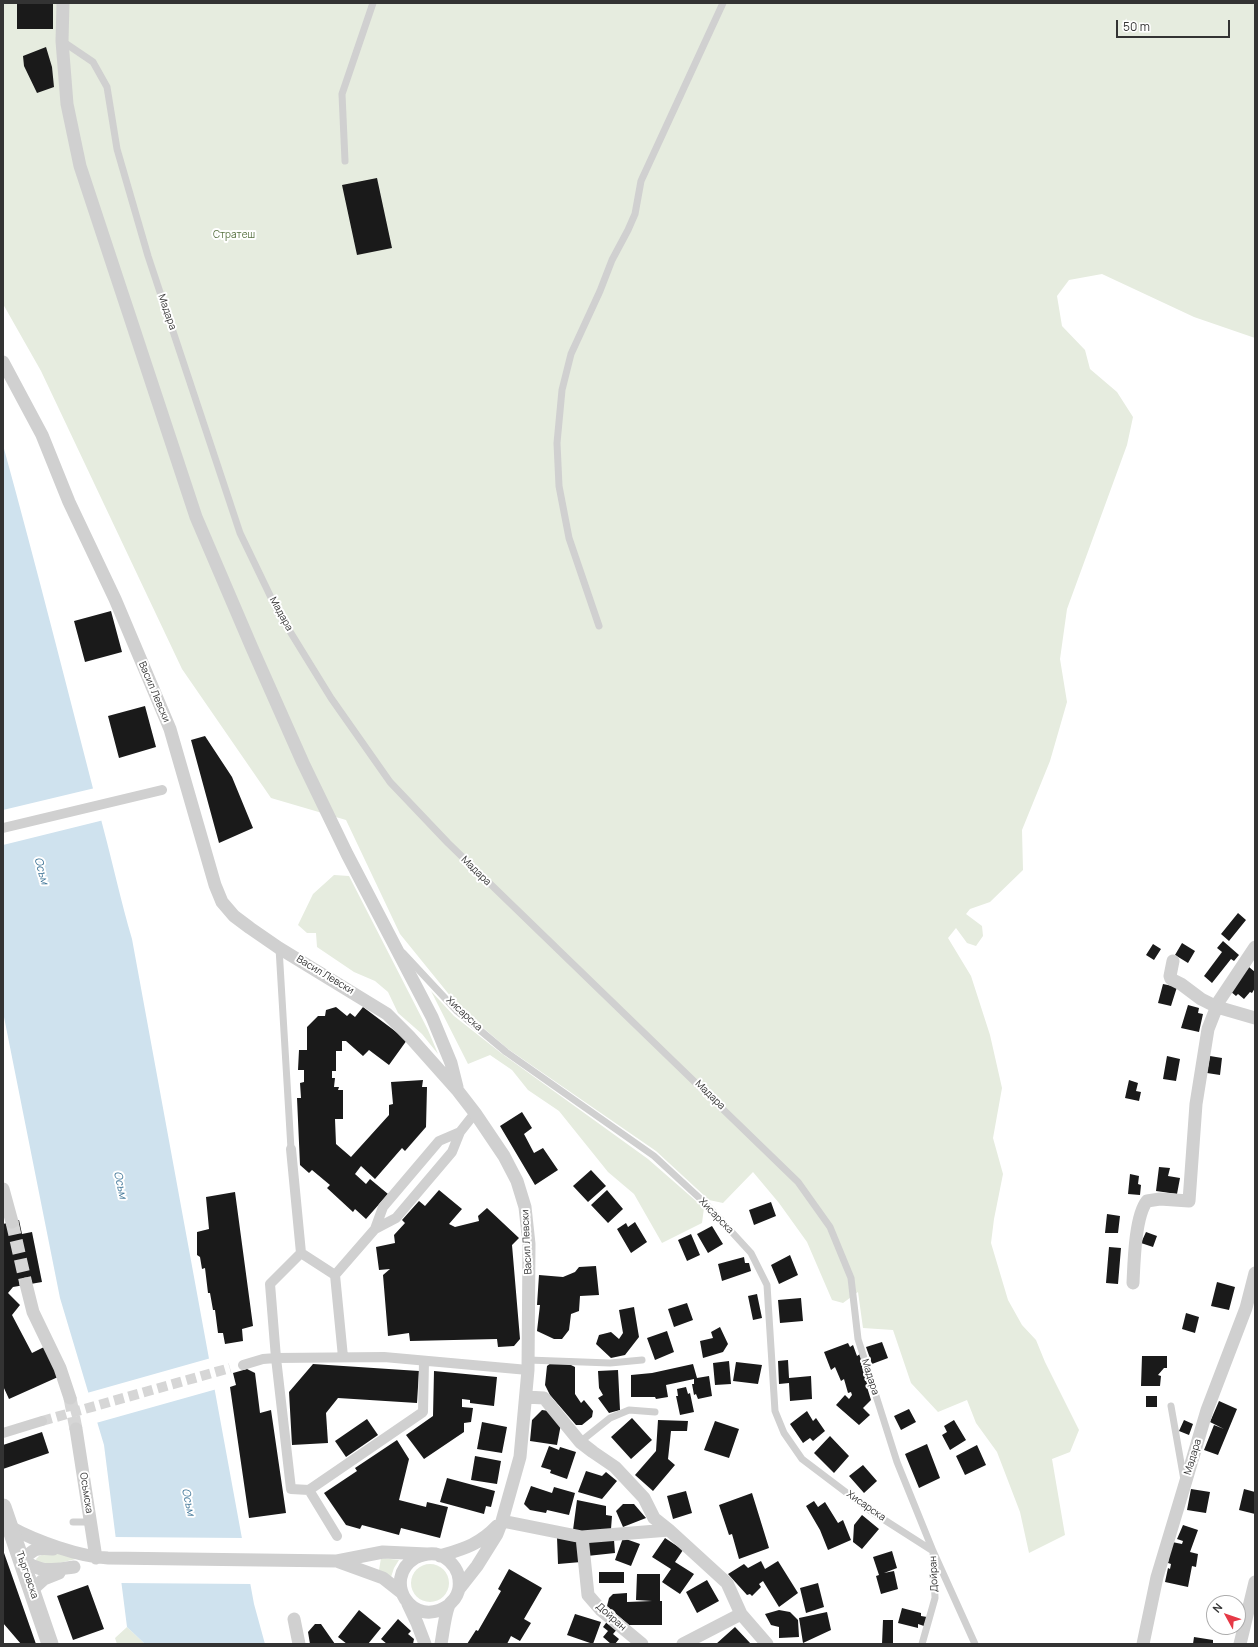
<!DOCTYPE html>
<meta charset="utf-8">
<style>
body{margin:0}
#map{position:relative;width:1258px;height:1647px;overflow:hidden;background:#fff;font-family:Manrope,sans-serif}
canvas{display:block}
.frame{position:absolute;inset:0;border:4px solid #333;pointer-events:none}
.north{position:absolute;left:1206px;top:1595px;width:40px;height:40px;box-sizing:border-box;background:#fff;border:1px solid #adadad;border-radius:50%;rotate:310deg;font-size:11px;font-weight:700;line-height:16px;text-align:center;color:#333}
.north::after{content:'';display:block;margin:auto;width:14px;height:18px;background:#e63946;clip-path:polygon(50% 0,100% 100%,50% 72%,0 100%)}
.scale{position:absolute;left:1116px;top:20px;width:114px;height:18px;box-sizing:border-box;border:2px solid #333;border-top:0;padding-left:5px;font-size:12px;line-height:14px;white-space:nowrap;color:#333;-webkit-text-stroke:3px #fff;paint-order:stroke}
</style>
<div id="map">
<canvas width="1258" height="1647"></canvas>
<div class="frame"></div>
<div class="north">N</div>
<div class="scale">50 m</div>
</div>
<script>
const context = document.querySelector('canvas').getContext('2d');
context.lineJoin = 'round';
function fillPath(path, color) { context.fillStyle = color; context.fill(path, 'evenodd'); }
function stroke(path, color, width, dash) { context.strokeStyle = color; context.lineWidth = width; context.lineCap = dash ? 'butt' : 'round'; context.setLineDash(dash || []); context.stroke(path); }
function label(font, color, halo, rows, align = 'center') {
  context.font = font + ' Manrope,sans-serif'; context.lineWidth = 4; context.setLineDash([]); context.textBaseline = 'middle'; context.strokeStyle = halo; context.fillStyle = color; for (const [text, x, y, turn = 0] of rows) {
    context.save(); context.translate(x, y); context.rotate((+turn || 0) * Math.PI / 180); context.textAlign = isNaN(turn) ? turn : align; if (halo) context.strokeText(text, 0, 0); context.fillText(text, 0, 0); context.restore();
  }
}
fillPath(new Path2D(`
 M3,3H1255V338L1194,317L1102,274L1069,280L1057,296L1062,326L1085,350L1090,369L1117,392L1133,417L1127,445L1067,609L1060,659L1067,702L1050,761L1022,830L1023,870L990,902L970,909L966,914L982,926L983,936L976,946L967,943L956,928L948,938L971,976L990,1035L1002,1088L993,1138L1003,1174L994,1219L991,1243L1008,1300L1022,1325L1036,1340L1045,1362L1079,1430L1070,1452L1052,1459L1065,1535L1029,1553L1020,1512L997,1452L976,1423L967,1400L938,1412L911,1383L893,1330L863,1328L858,1292L843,1303L832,1300L807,1242L779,1203L753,1172L723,1203L709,1200L656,1151L508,1049L460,1008L400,934L346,820L271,798L182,669L41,371L3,304Z
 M334,875L349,876L428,1030L438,1054L422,1034L398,1013L388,992L375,981L354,972L317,947L316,933H307L298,925L313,894Z
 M431,991L454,1016L501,1053L648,1159L704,1208L702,1223L662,1243L634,1194L608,1172L559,1111L528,1090L512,1070L490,1055L468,1064Z
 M45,1554H64L80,1558L55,1564L37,1562L36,1559L39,1556Z
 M381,1558L399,1560L394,1568L391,1577L379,1570Z
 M411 1583a19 19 0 1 1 38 0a19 19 0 1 1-38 0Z
 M127,1627L145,1644H117L115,1638Z`), '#e6ecdf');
fillPath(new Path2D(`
 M3,445C38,572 70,700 103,827C113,864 121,902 132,939L254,1604L265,1644H145L127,1627L104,1445L60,1298L3,1012Z`), '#cfe2ee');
fillPath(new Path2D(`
 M95,788L104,820L3,845V810Z
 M211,1358L217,1389L96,1423L87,1393Z
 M114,1537L244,1538L253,1584L119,1583Z`), '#fff');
fillPath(new Path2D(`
 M17,3H53V29H17Z
 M46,47L52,67L54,87L37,93L24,66L23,56Z
 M377,178L392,248L357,255L342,185Z
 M111,611L122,652L85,662L74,621Z
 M145,706L156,747L119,758L108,716Z
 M205,736L232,777L253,828L219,843L191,740Z
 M1238,913L1246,920L1229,941L1221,934Z
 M1223,941L1239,955L1234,961L1231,959L1212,983L1204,976L1222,952L1217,948Z
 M1182,943L1195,951L1188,963L1175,955Z
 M1153,944L1161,949L1154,960L1146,955Z
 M1249,967L1255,972V988L1252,993L1250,992L1244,999L1238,994L1236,996L1230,991Z
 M1163,984L1177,987L1171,1006L1158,1003Z
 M1188,1005L1199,1008L1198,1013L1203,1014L1199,1032L1181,1028Z
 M336,1007L347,1016L350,1013L355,1017L363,1007L407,1040L389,1065L369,1050L363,1056L346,1041H342V1051H336V1071H332V1078H335L334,1087H339L338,1090H343V1119H335L336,1144L351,1157L389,1115V1105L393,1104L391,1082L423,1080L422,1087H427L426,1127L405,1151L402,1148L375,1179L361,1166L355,1174L366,1184L370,1179L388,1194L366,1219L355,1209L353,1212L327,1188L330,1185L312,1170L309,1173L300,1165L297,1098H301L300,1083L304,1082V1070H298L299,1050H307V1027L318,1016H325L326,1010Z
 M1167,1056L1180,1059L1176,1081L1163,1079Z
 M1210,1056L1222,1058L1220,1075L1207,1073Z
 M1129,1080L1138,1083L1136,1091L1141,1092L1139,1101L1125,1098Z
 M522,1112L532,1128L524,1134L534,1153L543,1148L558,1170L535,1185L500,1126Z
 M1159,1167L1170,1168L1168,1176L1180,1178L1177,1194L1156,1191Z
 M591,1170L606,1186L588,1202L573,1186Z
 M1130,1174L1139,1176L1138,1184L1141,1185L1140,1195L1128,1194Z
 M439,1190L462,1209L449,1224L455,1227L479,1221L478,1216L487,1208L519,1238L512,1245L520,1339L514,1346L498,1347L497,1339L410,1341L409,1333L388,1336L383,1275L390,1269L379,1270L376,1247L395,1243L394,1235L405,1223L402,1220L419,1201L425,1206Z
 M607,1190L623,1209L608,1223L591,1205Z
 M235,1192L253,1326L242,1329L243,1341L225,1344L223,1333H218L215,1310H213L210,1293H208L205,1268L202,1269L200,1257L197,1255V1232L209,1229L206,1197Z
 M771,1202L776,1216L754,1225L749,1210Z
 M1107,1214L1120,1216L1118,1233H1105Z
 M19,1220L22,1234L32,1232L42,1282L13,1287L8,1293L20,1305L12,1315L32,1353L44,1347L58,1377L9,1399L3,1386V1224Z
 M635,1222L647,1242L631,1253L617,1229L626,1223L628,1227Z
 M712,1226L723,1244L708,1253L697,1234Z
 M1146,1232L1157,1236L1153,1247L1141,1243Z
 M691,1234L700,1255L687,1261L678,1240Z
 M1109,1247L1121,1248L1118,1284L1106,1283Z
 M790,1255L798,1275L779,1284L771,1265Z
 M744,1257L745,1263H749L751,1271L722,1281L718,1264Z
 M596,1266L599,1295L580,1296L579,1311L571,1314L569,1330L562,1339H554L537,1331L540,1305H537L539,1275L563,1277L575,1272L579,1267Z
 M1217,1282L1235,1287L1229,1310L1211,1306Z
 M757,1294L762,1318L753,1320L748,1296Z
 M801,1298L803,1321L780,1323L778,1300Z
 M687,1303L693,1320L674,1327L668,1309Z
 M634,1307L639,1337L625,1355L611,1358L596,1344L599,1335L611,1332L619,1339L623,1333L619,1310Z
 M1186,1313L1199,1317L1195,1333L1182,1329Z
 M720,1327L728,1344L723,1352L703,1358L700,1341L713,1338L711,1332Z
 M667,1331L674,1352L655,1360L647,1338Z
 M882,1342L888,1358L872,1364L866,1347Z
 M848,1343L850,1347L853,1345L857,1356L860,1354L870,1385L867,1387L871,1400L863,1408L870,1415L859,1425L836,1405L845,1395L849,1399L852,1395L851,1392L848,1393L844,1379L841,1381L835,1367L831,1370L824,1352Z
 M1142,1356H1167V1368H1164L1158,1375L1161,1376L1160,1386H1141Z
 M788,1360L789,1378L811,1376L812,1399L790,1401L789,1383L779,1384L778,1361Z
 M729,1361L731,1384L715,1385L713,1363Z
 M736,1362L762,1365L758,1384L733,1381Z
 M551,1363L569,1364L575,1367V1394L581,1403L584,1400L593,1411L592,1417L582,1425H576L550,1395L545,1385L547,1366Z
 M313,1364L419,1371L417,1403L338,1398L326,1413L328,1443L292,1445L289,1392Z
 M693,1364L697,1378L709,1376L712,1396L698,1399L696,1394L694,1395L692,1384H694V1379L666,1385L668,1397L656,1399L655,1397H631V1375L652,1373Z
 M247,1369L255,1373L260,1413L271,1410L286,1513L249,1518L230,1387L236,1385L233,1373Z
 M618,1370L620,1410L609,1413L598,1398L603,1395L599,1388L598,1371Z
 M434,1371L497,1377L494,1406L470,1403V1400L462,1399V1407L473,1408L471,1422L464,1423V1432L424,1459L406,1435L433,1416Z
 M686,1387L688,1394L690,1393L694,1412L680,1415L676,1396H678L677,1389Z
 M1146,1396H1157V1407H1146Z
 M1219,1401L1237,1409L1218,1455L1204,1450L1214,1425L1224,1429L1210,1422Z
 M909,1409L916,1422L901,1430L894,1416Z
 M542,1410L549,1411L561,1424L557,1445L530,1441L532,1420Z
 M807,1411L813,1421L816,1418L825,1431L813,1441L810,1438L803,1443L790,1424Z
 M632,1418L652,1440L631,1459L611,1437Z
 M367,1419L378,1435L346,1457L335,1441Z
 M658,1420L688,1421L687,1431H671L668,1459L675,1465L653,1491L635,1475L656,1451Z
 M954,1420L966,1440L950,1450L942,1435L947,1432L944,1426Z
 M1184,1420L1193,1424L1189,1435L1179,1431Z
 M715,1421L739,1429L729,1458L704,1450Z
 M482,1422L507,1427L502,1453L477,1449Z
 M42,1432L49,1453L3,1469V1445Z
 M830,1436L849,1456L834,1473L814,1453Z
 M397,1440L409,1459L399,1500L426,1507L427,1502L448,1507L440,1538L401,1528L399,1535L362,1525L360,1529L346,1525L324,1493L357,1471L355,1468Z
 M927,1444L940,1478L919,1488L905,1454Z
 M977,1445L986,1465L965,1475L956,1456Z
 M549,1446L559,1450L560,1447L576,1452L567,1479L550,1473L551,1470L541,1467Z
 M475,1456L501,1461L497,1484L471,1480Z
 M863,1465L877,1481L864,1493L849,1476Z
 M586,1471L602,1476L606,1472L617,1481L602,1499L578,1492Z
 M447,1478L495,1491L491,1507L486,1506L484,1514L440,1502Z
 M531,1486L552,1493L554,1487L575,1493L569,1515L547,1510L546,1513L530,1510L524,1504Z
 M1191,1489L1210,1492L1206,1513L1187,1510Z
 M1244,1489L1255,1492V1514L1239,1510Z
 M686,1491L692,1513L673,1519L667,1496Z
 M752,1493L769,1548L739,1559L732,1534L729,1535L719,1505Z
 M577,1500L606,1506V1515L612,1516L611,1529L583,1532L573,1530Z
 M814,1501L818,1507L825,1502L838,1523L843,1520L851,1540L828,1550L820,1530L806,1506Z
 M623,1504H634L646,1518L623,1527L616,1511Z
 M862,1515L879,1529L862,1549L853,1542L854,1525Z
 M1183,1525L1198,1530L1190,1552L1198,1554L1196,1567L1192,1566L1188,1587L1165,1582L1168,1568L1170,1569L1171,1564L1168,1563L1172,1542L1182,1544L1183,1541L1177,1539Z
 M557,1537L581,1543V1562L558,1564Z
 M623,1538L640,1544L631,1566L615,1560Z
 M665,1538L683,1550L675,1562L694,1574L680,1594L662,1582L671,1569L652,1557Z
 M614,1540L615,1553L587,1556L586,1542Z
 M3,1550L36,1644H21L3,1623Z
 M892,1551L897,1568L884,1573L894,1571L898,1589L881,1594L876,1576L879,1575L873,1557Z
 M761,1561L765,1569L778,1561L798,1593L779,1607L763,1581L759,1584L761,1587L752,1596L750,1594L747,1595L728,1574L744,1564L748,1568Z
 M509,1569L542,1588L524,1619L531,1623L520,1641L511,1636L507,1644H467L476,1630L478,1631L501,1591L498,1589Z
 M599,1572H624V1583H599Z
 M637,1574H660V1601H662V1625H629L607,1606L609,1598L613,1594L627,1593V1602L652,1601L636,1600Z
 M707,1580L719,1601L697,1613L686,1592Z
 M818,1583L824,1607L806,1613L800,1588Z
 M88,1585L104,1629L73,1640L57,1596Z
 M902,1608L921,1613V1616L927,1617L924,1626L918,1624V1628L898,1623Z
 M359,1610L381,1628L368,1644H347L338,1637Z
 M779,1610L790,1612L798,1620L799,1637L779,1638V1627L771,1625L765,1614Z
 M827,1612L831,1630L803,1643L799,1618Z
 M575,1614L601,1622L593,1644L567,1635Z
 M398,1619L411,1631L408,1634L414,1639L413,1644H387L381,1639Z
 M609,1619L619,1627L613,1634L619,1639L615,1644H611L603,1637L608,1631L603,1627Z
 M883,1620H893V1644H882Z
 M315,1624H321L335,1644H310L308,1632Z
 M735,1627L751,1644H716Z
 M1194,1637L1213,1640V1643L1216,1644H1193Z`), '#1a1a1a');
stroke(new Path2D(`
 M42,1421L230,1368`), '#d6d6d6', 10, [10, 5]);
stroke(new Path2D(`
 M12,1222L26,1284
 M70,1398L76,1429`), '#d6d6d6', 13, [13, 6]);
stroke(new Path2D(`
 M62,41L93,62L107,87L117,149L148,256L240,533L278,612L331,698L390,782L448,843L798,1182L830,1227L851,1278L858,1339L897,1462L933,1551L975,1644
 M345,161L342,94L373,3
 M599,626L569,538L559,486L557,443L562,390L571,354L600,291L612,260L628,230L635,214L641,181L723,3
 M279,948L291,1149
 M403,953L457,1011L506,1052L654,1156L707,1205L751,1253L767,1285L775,1411L784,1433L802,1459L872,1512L933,1551L935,1598L922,1644
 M528,1360L610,1363L642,1360
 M1171,1406L1184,1480
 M580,1442L610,1418L629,1410L655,1412
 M73,1522H90`), '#d0d0d0', 7);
stroke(new Path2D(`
 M3,828L162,790
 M291,1149L301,1253L270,1284L276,1358L291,1489L309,1490L423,1412L424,1361
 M375,1229L396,1218L452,1152L460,1132L475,1113
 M301,1253L335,1275L343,1357
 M335,1275L375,1229L383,1207L439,1141L460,1132
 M243,1365L263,1359L276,1358L384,1357L528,1370
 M3,1433L42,1421
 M309,1490L337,1536`), '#d0d0d0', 10);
stroke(new Path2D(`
 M63,3L62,41L67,104L80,166L196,517L252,648L303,763L347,854L432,1017L451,1063L457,1087
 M3,362L42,435L69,502L115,599L170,729L215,885L222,902L234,916L250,928L279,948L387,1014L409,1036L458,1091L475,1113L504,1156L517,1181L525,1207L529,1244L528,1370L520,1457L502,1521L497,1534L477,1566L459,1589
 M1173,961L1170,976L1171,979L1181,984L1201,999L1217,1007L1255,1018
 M3,1189L12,1222
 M1133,1283C1134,1262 1135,1216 1147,1201L1160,1199L1189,1201L1196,1104L1208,1029L1219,1001L1255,947
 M26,1284L33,1312L60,1368L70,1398
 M526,1397L544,1398L580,1442L593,1452L615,1467L644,1498L654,1518L669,1530L727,1583L741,1614L767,1644
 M76,1429L96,1558
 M502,1521L582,1537L669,1530
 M10,1527C35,1541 80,1557 108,1558L337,1561L383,1552L427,1554
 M582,1537L588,1595L601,1610L642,1644
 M53,1549C37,1547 32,1549 23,1561C44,1573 50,1570 74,1567
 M440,1556C463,1549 479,1545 497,1526
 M339,1562L383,1578L402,1593
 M33,1589L44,1579L59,1573
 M408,1604L417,1623L425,1644
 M294,1619L299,1644
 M441,1644C443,1633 445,1614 449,1605C451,1602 454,1600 455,1598C460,1591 460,1582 458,1574C455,1565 446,1556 436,1554C429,1553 421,1555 415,1558C381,1579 412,1631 449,1605
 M683,1644L741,1614
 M1143,1644L1157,1577L1185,1484L1207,1410L1246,1308L1255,1273
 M1240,1644L1255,1582`), '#d0d0d0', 13);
stroke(new Path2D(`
 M3,1507L50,1644`), '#d0d0d0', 17);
label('10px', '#56703f', '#fff', [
 ["Стратеш",234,235]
]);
label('10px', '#333', '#fff', [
 ["Мадара",167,312,71],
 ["Мадара",281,614,61],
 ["Васил Левски",154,692,67],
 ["Мадара",476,871,44],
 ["Васил Левски",325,975,31],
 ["Хисарска",464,1014,43],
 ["Мадара",710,1095,44],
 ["Хисарска",716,1216,46],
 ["Васил Левски",527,1242,-93],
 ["Мадара",870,1377,72],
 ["Мадара",1193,1457,-73],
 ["Осъмска",86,1493,81],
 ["Хисарска",866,1506,35],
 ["Дойран",934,1574,-92],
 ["Търговска",27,1575,71],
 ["Дойран",611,1617,42]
]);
label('italic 11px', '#3f7597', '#fff', [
 ["Осъм",41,871,75],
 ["Осъм",120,1185,78],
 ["Осъм",188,1502,78]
]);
</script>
